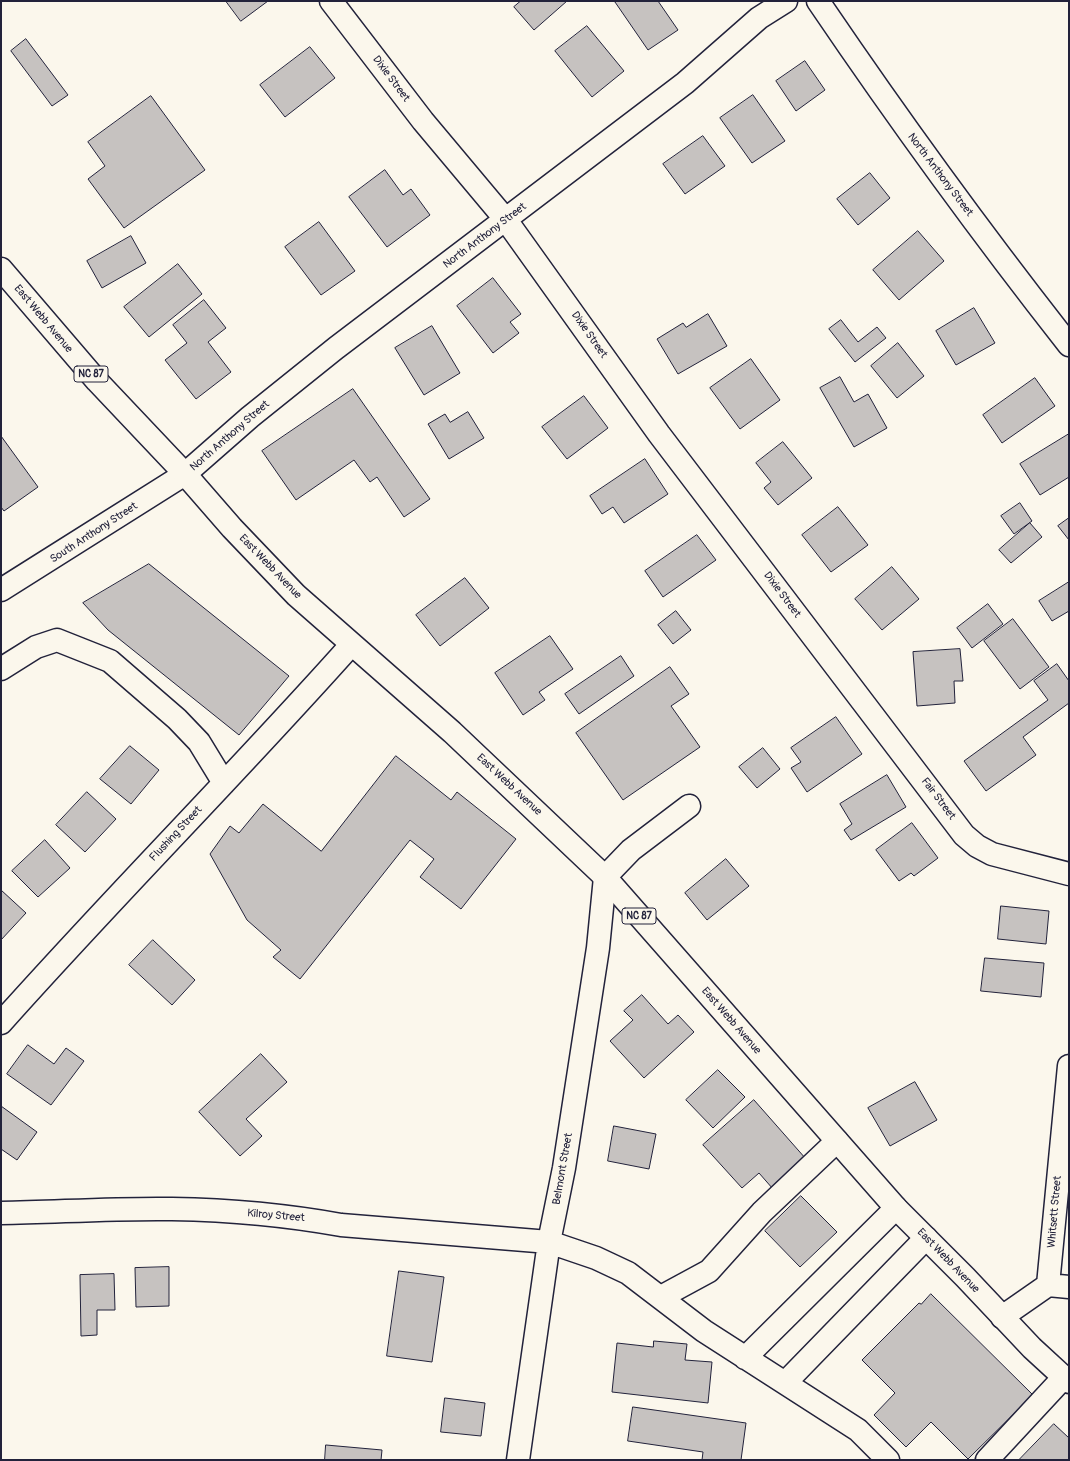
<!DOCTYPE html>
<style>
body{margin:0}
#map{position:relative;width:1070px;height:1461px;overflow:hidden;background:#fbf7ec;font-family:Pangolin,sans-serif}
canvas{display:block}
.frame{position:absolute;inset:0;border:2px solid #22223b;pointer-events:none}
</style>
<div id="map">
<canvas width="1070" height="1461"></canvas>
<div class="frame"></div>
</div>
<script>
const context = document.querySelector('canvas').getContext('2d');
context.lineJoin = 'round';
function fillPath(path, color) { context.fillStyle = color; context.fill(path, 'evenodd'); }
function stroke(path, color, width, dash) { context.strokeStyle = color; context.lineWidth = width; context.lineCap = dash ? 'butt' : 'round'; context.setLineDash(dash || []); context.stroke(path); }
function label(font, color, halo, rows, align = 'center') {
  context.font = font + ' Pangolin,sans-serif'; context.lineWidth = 4; context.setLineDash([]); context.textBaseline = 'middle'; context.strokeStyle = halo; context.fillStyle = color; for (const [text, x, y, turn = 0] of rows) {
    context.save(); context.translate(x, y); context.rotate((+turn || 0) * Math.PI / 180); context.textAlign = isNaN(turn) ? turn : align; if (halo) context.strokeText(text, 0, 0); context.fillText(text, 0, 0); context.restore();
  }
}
const building = new Path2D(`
 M226,1H268L241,21Z
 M521,1H567L534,30L514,7Z
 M616,1H658L678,30L648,50L615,2Z
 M587,26L624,71L592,97L555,51Z
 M26,39L68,95L52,106L11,51Z
 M310,47L335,78L285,117L260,85Z
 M805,61L825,90L796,111L776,81Z
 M753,95L785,141L752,163L720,118Z
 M151,96L205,170L124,228L88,179L105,166L88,142Z
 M703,136L725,166L685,194L663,164Z
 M385,170L403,195L411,189L430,215L387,247L349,197Z
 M870,173L890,198L858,225L837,199Z
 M319,222L355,271L321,295L285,247Z
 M918,231L944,261L899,300L873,270Z
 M131,236L146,263L102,288L87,261Z
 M178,264L202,294L149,337L124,307Z
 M493,278L521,314L510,322L519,333L493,353L457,306Z
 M204,300L226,328L208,342L231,372L196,399L165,360L187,343L173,325Z
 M974,308L995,343L956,365L936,331Z
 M708,314L727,346L678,374L657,339L683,323L686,327Z
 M841,320L858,342L877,327L886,338L855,362L829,329Z
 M432,326L460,373L424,395L395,348Z
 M898,343L924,376L897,398L871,366Z
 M751,359L780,400L740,429L710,388Z
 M840,377L854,402L868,394L887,428L854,447L820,388Z
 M1035,378L1055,406L1002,443L983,415Z
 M353,389L430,499L404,517L377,477L370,482L354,460L296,500L262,451Z
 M584,396L608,428L567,459L542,427Z
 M468,412L484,438L449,459L428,424L445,414L450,422Z
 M1069,434V477L1040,495L1020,464Z
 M1,436L38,487L4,511L1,507Z
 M783,442L812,478L778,505L764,488L771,482L756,463Z
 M645,459L668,494L624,523L613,507L602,514L590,496Z
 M1020,503L1032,521L1014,534L1001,516Z
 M838,507L868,545L831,572L802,535Z
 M1069,518V540L1058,526Z
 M1030,523L1042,537L1011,563L999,550Z
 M697,535L716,560L663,597L645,571Z
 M149,564L289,676L239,735L108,630L83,603Z
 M892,567L919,599L882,630L855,599Z
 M465,578L489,608L440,646L416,615Z
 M1069,582V611L1052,621L1039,601Z
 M988,604L1003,624L972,648L957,628Z
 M676,611L691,630L673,644L658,625Z
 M1013,619L1049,667L1020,689L984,641Z
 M550,636L573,669L539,692L545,700L523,715L495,673Z
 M960,649L963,681H954L955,703L917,706L913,652Z
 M621,656L634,676L579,714L565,694Z
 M1057,664L1069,681V703L1023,737L1036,755L986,791L964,761L1048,700L1034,681Z
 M670,667L689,694L671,706L700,747L623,800L576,733Z
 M836,717L862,754L807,792L791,768L801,762L791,748Z
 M130,746L159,770L131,804L100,779Z
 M763,748L780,769L757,788L739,767Z
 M396,756L451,800L457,792L516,839L461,909L420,877L434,859L410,840L300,979L273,957L281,950L247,920L210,854L230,826L239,833L263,804L321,851Z
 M887,775L906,807L851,840L844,830L852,824L840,804Z
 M87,792L116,819L85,852L56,825Z
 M912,823L938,858L914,876L911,873L899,881L876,850Z
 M45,840L70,868L38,897L12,871Z
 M726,859L749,886L707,920L685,893Z
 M1,890L26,913L1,940Z
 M1001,906L1049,911L1046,944L998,939Z
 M153,940L195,980L172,1005L129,965Z
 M985,958L1044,963L1041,997L981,991Z
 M642,995L668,1024L678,1015L694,1032L644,1078L610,1041L633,1020L624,1011Z
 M28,1045L54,1064L66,1048L84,1061L51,1105L7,1074Z
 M261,1054L287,1082L246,1119L262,1136L240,1156L199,1112Z
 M718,1070L745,1097L713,1128L686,1100Z
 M915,1082L937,1120L890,1146L868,1108Z
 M754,1100L806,1159L773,1189L759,1173L742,1188L703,1145Z
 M1,1106L37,1132L17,1160L1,1149Z
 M614,1126L656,1134L649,1169L608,1161Z
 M801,1196L837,1232L800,1267L765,1231Z
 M169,1267V1306L136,1307L135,1268Z
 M399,1271L444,1277L432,1362L387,1356Z
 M114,1274L115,1310H97V1335L81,1336L80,1275Z
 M931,1294L1033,1395L968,1459L931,1422L906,1447L874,1415L895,1393L862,1360L919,1303L921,1304Z
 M654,1341L687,1344L685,1360L712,1362L708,1403L612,1392L617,1343L653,1347Z
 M445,1398L485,1403L481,1436L441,1432Z
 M633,1407L746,1423L741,1460H702L703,1452L628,1441Z
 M1054,1424L1069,1438V1460H1019Z
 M326,1445L382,1450L381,1460H325Z`);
fillPath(building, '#c6c2c0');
stroke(building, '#22223b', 1);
const minor = new Path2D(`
 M331,1L423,121L506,220L659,434L964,835L977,846L992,854L1069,874
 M818,1C898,119 981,233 1069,345
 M185,474L250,417L336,348L685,83L759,18L786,1
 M1,669L36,647L57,640L110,661L177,719L199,742L224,783
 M1,1023C115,895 237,773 351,645
 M1,1213C58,1212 115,1208 172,1209C228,1210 286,1215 341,1225L549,1242L596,1258L628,1273L704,1331L858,1430L888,1460
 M1048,1285L1069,1066
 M1048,1285L1069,1287
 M661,1297L709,1271L762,1212L837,1141
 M1002,1317L1048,1285
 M745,1358L896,1208
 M785,1383L926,1238
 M518,1460L549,1242L564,1168L598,948L605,877L631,850L689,806
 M987,1460L1064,1377`);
const major = new Path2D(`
 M1,590L185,474`);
const highway = new Path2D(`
 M1,269L97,381L185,474L232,528L296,595L452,732L605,877L896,1208L965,1277L1032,1348L1069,1382`);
stroke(minor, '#22223b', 25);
stroke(major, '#22223b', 25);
stroke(highway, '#22223b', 25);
stroke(minor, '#fbf7ec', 22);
stroke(major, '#fbf7ec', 22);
stroke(highway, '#fbf7ec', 22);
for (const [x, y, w] of [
 [91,374,34],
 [639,916,34]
]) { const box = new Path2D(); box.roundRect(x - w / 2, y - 8, w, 16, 3); context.fillStyle = '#fbf7ec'; context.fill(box); stroke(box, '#22223b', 1); }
label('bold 10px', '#22223b', null, [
 ["NC 87",91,374],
 ["NC 87",639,916]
]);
label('11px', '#22223b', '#fbf7ec', [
 ["Dixie Street",391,79,53],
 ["North Anthony Street",940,175,53],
 ["North Anthony Street",485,236,-37],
 ["East Webb Avenue",43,319,50],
 ["Dixie Street",589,335,55],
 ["North Anthony Street",230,436,-41],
 ["South Anthony Street",94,533,-33],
 ["East Webb Avenue",270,567,46],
 ["Dixie Street",782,595,53],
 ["East Webb Avenue",509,785,43],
 ["Fair Street",938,799,53],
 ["Flushing Street",176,834,-47],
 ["East Webb Avenue",731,1021,49],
 ["Belmont Street",563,1169,-80],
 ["Whitsett Street",1055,1212,-85],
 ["Kilroy Street",276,1216,5],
 ["East Webb Avenue",948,1261,46]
]);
</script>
